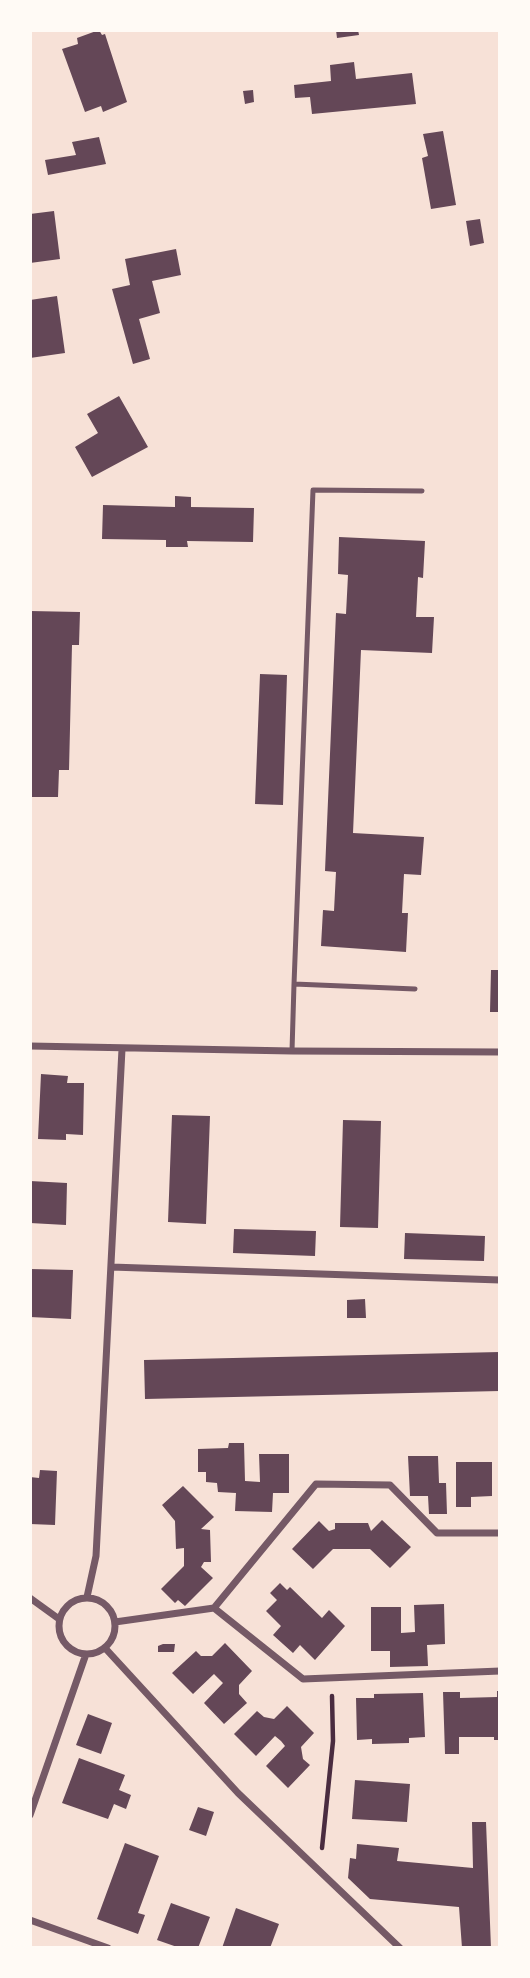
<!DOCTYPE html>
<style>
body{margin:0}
#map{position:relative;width:530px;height:1978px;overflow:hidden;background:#f7e1d7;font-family:Inter,sans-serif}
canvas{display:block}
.frame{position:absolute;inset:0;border:32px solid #fffaf5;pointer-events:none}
</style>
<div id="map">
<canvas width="530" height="1978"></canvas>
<div class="frame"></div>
</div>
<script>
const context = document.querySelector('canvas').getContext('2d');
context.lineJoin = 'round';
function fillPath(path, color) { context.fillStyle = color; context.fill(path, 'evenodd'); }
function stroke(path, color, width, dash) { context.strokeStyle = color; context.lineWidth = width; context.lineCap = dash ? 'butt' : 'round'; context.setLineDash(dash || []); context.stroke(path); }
fillPath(new Path2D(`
 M99,30L102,35L105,34L127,102L103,112L101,106L85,112L62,49L78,44L77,38Z
 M336,30H358L359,35L337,38Z
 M354,62L356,79L412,73L416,104L312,114L310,97L295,98L294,85L331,81L330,65Z
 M253,90L254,102L245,104L243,91Z
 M443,131L456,205L431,209L422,158L428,156L423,134Z
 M99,137L106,164L48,175L45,160L76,155L72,142Z
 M54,211L60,259L30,263V214Z
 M480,219L484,243L470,246L466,221Z
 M176,249L181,275L152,281L160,313L139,319L150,359L133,364L112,289L130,285L125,259Z
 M57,296L65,353L30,358V300Z
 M119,396L148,447L92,477L75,447L98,433L87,414Z
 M175,496L191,497V507L254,508L253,542L187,541L188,547H166V540L102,539L103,505L175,507Z
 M339,537L425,541L423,578L418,577L416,617H434L432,653L361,650L353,833L424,837L421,875L404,874L402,913H408L406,952L321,946L323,910L334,911L336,872L325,871L336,613L346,614L348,575L338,574Z
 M30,611L80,612L79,645H72L69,770H59L58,797H30Z
 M260,674L287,675L283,805L255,804Z
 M491,970H500V1012H490Z
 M41,1074L68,1076L67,1083H84L83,1135L66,1134V1140L38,1139Z
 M172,1115L210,1116L206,1224L168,1222Z
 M343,1120L381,1121L378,1228L340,1227Z
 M30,1181L67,1183L66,1225L30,1223Z
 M234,1229L316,1231L315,1256L233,1253Z
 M405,1233L485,1236L484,1261L404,1259Z
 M30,1269L73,1270L71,1319L30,1317Z
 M365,1299L366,1318H347V1300Z
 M500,1352V1391L145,1399L144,1360Z
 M229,1443H244L245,1481L260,1482L259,1454H289V1493H273L272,1512L235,1511L236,1493L218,1492L217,1483L206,1482V1472H198V1449L228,1448Z
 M408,1456H438L439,1483H446L447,1514H429L428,1496H410Z
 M456,1462H492V1496L471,1497V1507H456Z
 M40,1470L57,1471L55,1525L30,1524V1477L39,1478Z
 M183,1486L214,1517L201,1529L210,1530L211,1562H204L201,1567L213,1578L185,1606L178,1600L175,1603L161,1589L184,1566V1548L176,1549L175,1521L162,1505Z
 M382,1520L411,1547L390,1568L370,1549H333L313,1569L292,1549L319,1521L329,1531L335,1529V1523H368L371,1531Z
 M280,1583L287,1590L290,1587L322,1618L329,1610L345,1626L315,1660L300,1645L293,1653L273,1635L281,1626L266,1611L277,1600L270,1593Z
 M444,1604L445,1644L427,1645L428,1666L390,1667V1651H371V1607H401V1633L415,1632L414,1605Z
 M225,1643L252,1671L239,1685V1694L247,1703L224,1724L204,1703L223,1683L214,1674L193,1694L172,1673L196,1651L201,1656H212Z
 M163,1644H175L174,1652H158V1646Z
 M497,1691H500V1740H494V1737H459V1754H445L443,1692H460V1698L497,1697Z
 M423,1693L425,1737L409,1738V1743L372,1744V1739L357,1740L356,1698H374V1694Z
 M287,1706L314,1733L301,1747L303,1759L310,1765L288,1788L266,1766L285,1746L281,1741L275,1736L256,1756L234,1734L257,1711L264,1717L274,1719Z
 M88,1714L112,1723L101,1754L76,1745Z
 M79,1758L125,1775L119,1790L131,1795L126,1809L114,1804L108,1819L62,1803Z
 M355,1780L410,1784L407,1822L352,1819Z
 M198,1807L214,1812L206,1836L189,1830Z
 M472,1822H486L491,1948H462L459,1907L370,1899L348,1878L350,1858L356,1859L357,1844L399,1848L397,1861L473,1868Z
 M125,1843L159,1856L138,1913L145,1915L138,1934L97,1919Z
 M171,1903L210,1917L198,1948H180L157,1940Z
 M236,1908L279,1924L270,1948H222Z`), '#644757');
stroke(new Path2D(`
 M322,1848L333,1741L332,1696`), '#4a2c40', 4.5);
stroke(new Path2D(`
 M415,989L294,984L313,490L422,491
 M292,1051L294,984`), '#755966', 5);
stroke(new Path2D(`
 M30,1046L292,1051L500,1052
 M111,1267L500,1280
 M87,1597L96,1556L122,1049
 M59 1626a28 28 0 1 1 56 0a28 28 0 1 1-56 0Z
 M30,1598L59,1619
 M214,1608L303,1679L500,1671
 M115,1622L214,1608L316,1484L390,1485L437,1533H500
 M105,1648L238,1793L400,1948
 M30,1815L86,1654
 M30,1920L108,1948`), '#755966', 7);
</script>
